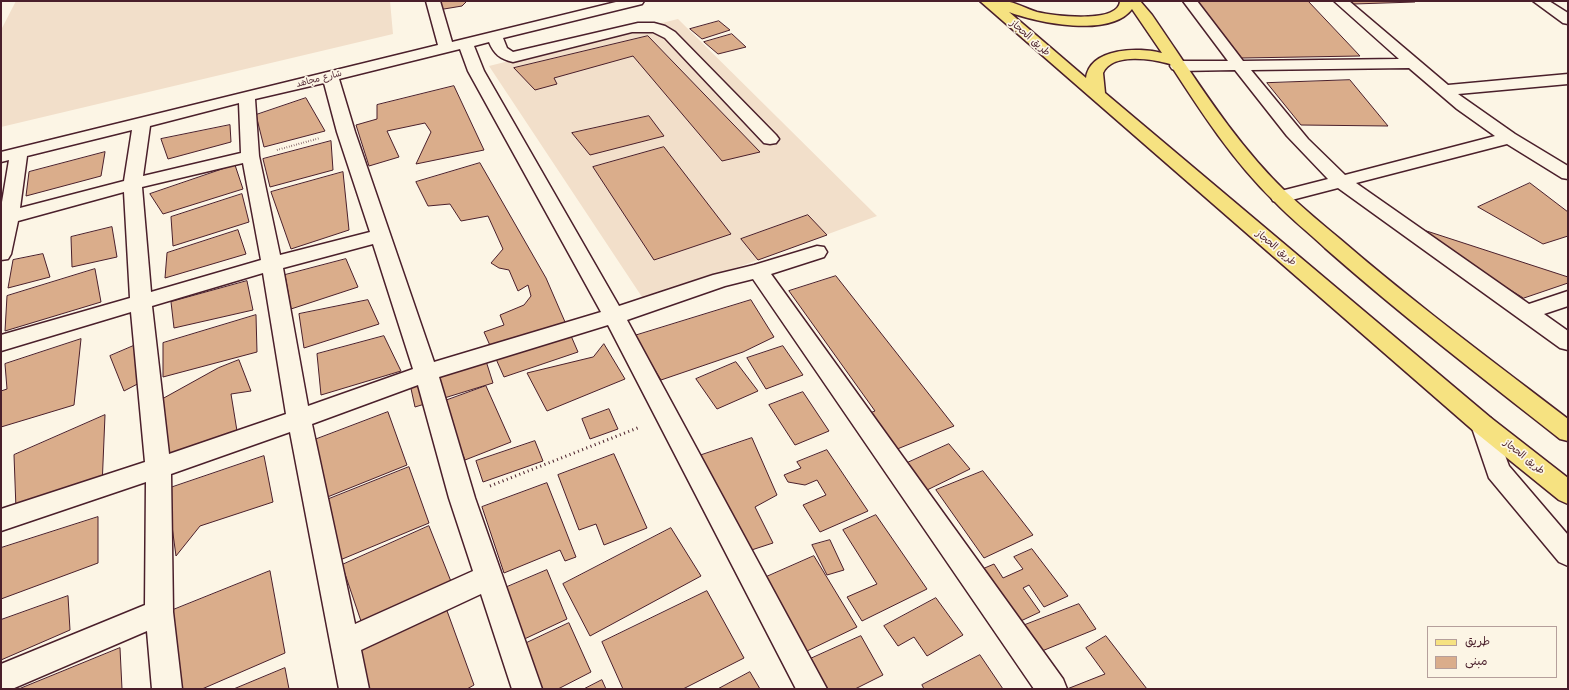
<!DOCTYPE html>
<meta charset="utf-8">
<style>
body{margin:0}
#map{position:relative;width:1569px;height:690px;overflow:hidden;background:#fcf5e5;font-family:"Shantell Sans","Playpen Sans Arabic",sans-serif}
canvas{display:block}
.frame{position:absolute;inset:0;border:2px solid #4a1f2b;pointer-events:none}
.legend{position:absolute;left:1427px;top:626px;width:130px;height:52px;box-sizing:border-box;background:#fcf5e5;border:1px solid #b59f9b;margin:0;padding:5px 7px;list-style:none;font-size:12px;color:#4a1f2b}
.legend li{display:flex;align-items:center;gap:8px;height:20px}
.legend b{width:20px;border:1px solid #b59f9b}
</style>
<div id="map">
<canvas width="1569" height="690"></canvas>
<div class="frame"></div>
<ul class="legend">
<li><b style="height:5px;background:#f6e281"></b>طريق</li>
<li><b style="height:11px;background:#daad8b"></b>مبنى</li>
</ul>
</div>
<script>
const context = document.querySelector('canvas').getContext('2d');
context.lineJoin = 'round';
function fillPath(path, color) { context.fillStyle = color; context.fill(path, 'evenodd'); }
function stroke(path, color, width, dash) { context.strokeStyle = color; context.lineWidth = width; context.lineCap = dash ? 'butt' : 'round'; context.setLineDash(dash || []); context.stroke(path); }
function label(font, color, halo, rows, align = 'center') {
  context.font = font + ' "Shantell Sans","Playpen Sans Arabic",sans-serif'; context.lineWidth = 3.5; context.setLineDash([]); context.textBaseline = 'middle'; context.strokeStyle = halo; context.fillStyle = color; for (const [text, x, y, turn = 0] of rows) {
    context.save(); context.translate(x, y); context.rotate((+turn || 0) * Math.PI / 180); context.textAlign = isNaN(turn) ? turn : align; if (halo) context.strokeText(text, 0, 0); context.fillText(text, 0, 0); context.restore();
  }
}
fillPath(new Path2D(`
 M16,1H390L393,34L1,127V30Z
 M678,19L877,216L758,260L644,300L489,66Z`), '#f2dfca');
const building = new Path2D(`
 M435,1H467L462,6L438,10Z
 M1198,1H1308L1360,56L1242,58Z
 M1351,1H1414L1415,2L1354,4Z
 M719,21L730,30L702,39L690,29Z
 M732,34L746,47L718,54L704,42Z
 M648,36L760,152L722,161L633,56L554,78L557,84L535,90L514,68Z
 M1350,80L1388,126L1301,125L1267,83Z
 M454,86L484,150L416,164L431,132L425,123L387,131L399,157L369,166L356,125L377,119V105Z
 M306,98L325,131L264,147L256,115Z
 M649,116L664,136L590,155L572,133Z
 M230,125L231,142L168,159L161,139Z
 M331,141L333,170L270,187L263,159Z
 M664,147L731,234L654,260L593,167Z
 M105,152L101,176L26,196L29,172Z
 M480,163L546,278L578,352L504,377L484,332L504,325L500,315L524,305L531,296L528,285L518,291L509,270L499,268L491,263L503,249L488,216L461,221L450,204L428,206L416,182Z
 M235,165L243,189L163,214L150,194Z
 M343,172L349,230L291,249L271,192Z
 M1530,183L1568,212V236L1543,244L1478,207Z
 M242,194L249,222L173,246L171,217Z
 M808,215L827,235L758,260L741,239Z
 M1402,223L1568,277V283L1524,298Z
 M112,227L117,257L72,267L71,237Z
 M238,230L246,254L165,278L167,253Z
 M43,254L50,277L8,288L13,260Z
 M346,259L358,287L291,309L285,275Z
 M95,269L101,302L5,331L7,296Z
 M836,276L954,426L880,456L854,419L875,411L789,291Z
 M247,281L253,310L174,328L171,302Z
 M368,300L379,324L304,348L299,314Z
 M751,300L774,337L743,352L661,380L634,336Z
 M256,315L257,352L163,377V343Z
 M384,336L401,371L321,395L317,354Z
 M81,339L74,405L1,427V391L7,389L5,364Z
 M145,341L149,378L124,391L110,356Z
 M604,344L625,379L547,411L527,373L593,357Z
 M783,346L803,375L766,389L747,358Z
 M239,360L251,391L231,394L237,431L158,468L162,399L218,368Z
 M486,361L493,383L415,407L410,384Z
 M736,362L758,391L717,409L696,379Z
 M486,386L511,442L465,460L442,402Z
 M803,392L829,431L795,445L769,405Z
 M609,409L618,429L590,439L582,419Z
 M388,412L407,465L325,498L309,442Z
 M105,415L102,487L16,509L14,455Z
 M752,438L777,495L755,507L773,543L730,557L681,462Z
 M535,441L543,461L483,482L476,461Z
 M949,444L970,469L925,491L905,464Z
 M827,450L868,511L820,532L803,505L826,495L817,480L805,485L788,482L784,475L801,468L797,462Z
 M614,454L647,528L604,545L596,524L579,530L558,475Z
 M264,456L273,502L200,526L176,556L167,489Z
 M409,467L429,523L340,560L324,501Z
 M983,471L1033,535L984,558L936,490Z
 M547,483L576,557L565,561L560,550L504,573L482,507Z
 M876,515L927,589L862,621L847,597L877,584L843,530Z
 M98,517V563L1,599V548Z
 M429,526L452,584L363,627L342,565Z
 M671,528L701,576L590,636L563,584Z
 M830,540L844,570L827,575L812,545Z
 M1032,549L1068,596L1044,607L1029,585L1023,588L1040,612L995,633L959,579L994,564L1003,578L1023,569L1014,557Z
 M814,556L857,627L805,652L764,578Z
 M547,570L567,619L518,642L500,590Z
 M270,571L285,653L202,689H180L173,610Z
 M707,591L744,658L683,689H623L602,642Z
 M68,596L70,630L1,660V620Z
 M936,598L963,635L927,656L914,637L898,646L884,626Z
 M1079,604L1096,629L1042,651L1025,625Z
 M446,608L474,685L467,689H366L355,650Z
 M569,623L591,672L558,689H533L516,648Z
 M861,636L883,675L855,689H823L808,660Z
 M1106,636L1147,689H1067L1105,674L1086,648Z
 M120,648L122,689H19Z
 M980,655L1003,689H924L922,685Z
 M285,668L289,689H234Z
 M750,672L760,689H718Z
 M602,680L606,689H584Z`);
fillPath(building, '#daad8b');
stroke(building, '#4a1f2b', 1);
const minor = new Path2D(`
 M426,1H440L452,42L620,1H644L642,4L503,38L507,48L513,52L638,23H654L665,26L675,32L776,135L779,139L776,143L770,144L764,143L665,38L653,32H632L513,62C500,59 494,54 489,42L474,46L484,71L619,306L713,275L754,265L817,246L824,247L827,252L824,257L771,274L1063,679L1067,689H1034L753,279L725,286L627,320L827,689H796L608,325L439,377L475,498L542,689H512L481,594L361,650L369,689H339L290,432L171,474L173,612L182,689H152L147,631L12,689H1V664L145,605L146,482L1,531V509L145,462L131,312L1,351V335L130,298L124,192L18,221L11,254L8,259L1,260V208L9,160L1,162V152L438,45ZM460,49L468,71L601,312L434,362L355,132L339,79ZM324,83L337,132L370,232L280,255L259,156L255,99ZM239,103L241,153L143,176L150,126ZM132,130L124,181L20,208L27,156ZM243,163L261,260L151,292L142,187ZM373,244L413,369L308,406L283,268ZM263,273L286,414L169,454L152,306ZM418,385L449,498L473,571L355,624L312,424Z
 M1183,1H1197L1243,61L1399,59L1334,1H1349L1448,85L1568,74V84L1458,94L1515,134L1568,166V179L1562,178L1507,144L1356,183L1529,304L1568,291V306L1544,314L1568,331V350L1560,348L1338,188L1280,203L1273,201L1271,197L1273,193L1328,179L1287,136L1235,70L1178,71L1172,69L1170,66L1172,63L1178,61H1228ZM1409,68L1457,109L1495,136L1345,175L1308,139L1251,70Z
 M1533,1H1549L1568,13V24L1563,23Z
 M1483,416L1491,418L1509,466L1568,535V566L1559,562L1489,478L1471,425L1475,418Z`);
const major = new Path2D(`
 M980,1C988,1 997,0 1005,1C1015,2 1027,9 1037,12C1053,16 1119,24 1120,1H1140L1152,15C1194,76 1233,141 1287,193C1304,209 1322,224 1340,239C1413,302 1491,360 1568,419V441L1560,439C1480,376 1401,315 1325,248C1308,232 1290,218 1274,201C1233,161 1201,112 1170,64C1153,59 1112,52 1103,73L1105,93L1491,418L1568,478V504L1559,500L1475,432ZM1132,9L1162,53C1140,47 1090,47 1086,78L1009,12C1038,23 1110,38 1132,9Z`);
stroke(minor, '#4a1f2b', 3);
stroke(major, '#4a1f2b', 3);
stroke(new Path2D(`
 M277,150L320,138`), '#4a1f2b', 2, [0.5, 2]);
stroke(new Path2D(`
 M490,486L640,427`), '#4a1f2b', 3, [1, 3.5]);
fillPath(minor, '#fcf5e5');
fillPath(major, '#f6e281');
label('9px', '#4a1f2b', '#fcf5e5', [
 ["شارع مجاهد",319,79,-14]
]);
label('10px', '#4a1f2b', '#fcf5e5', [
 ["طريق الحجاز",1030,38,41],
 ["طريق الحجاز",1276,248,40],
 ["طريق الحجاز",1524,457,39]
]);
</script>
